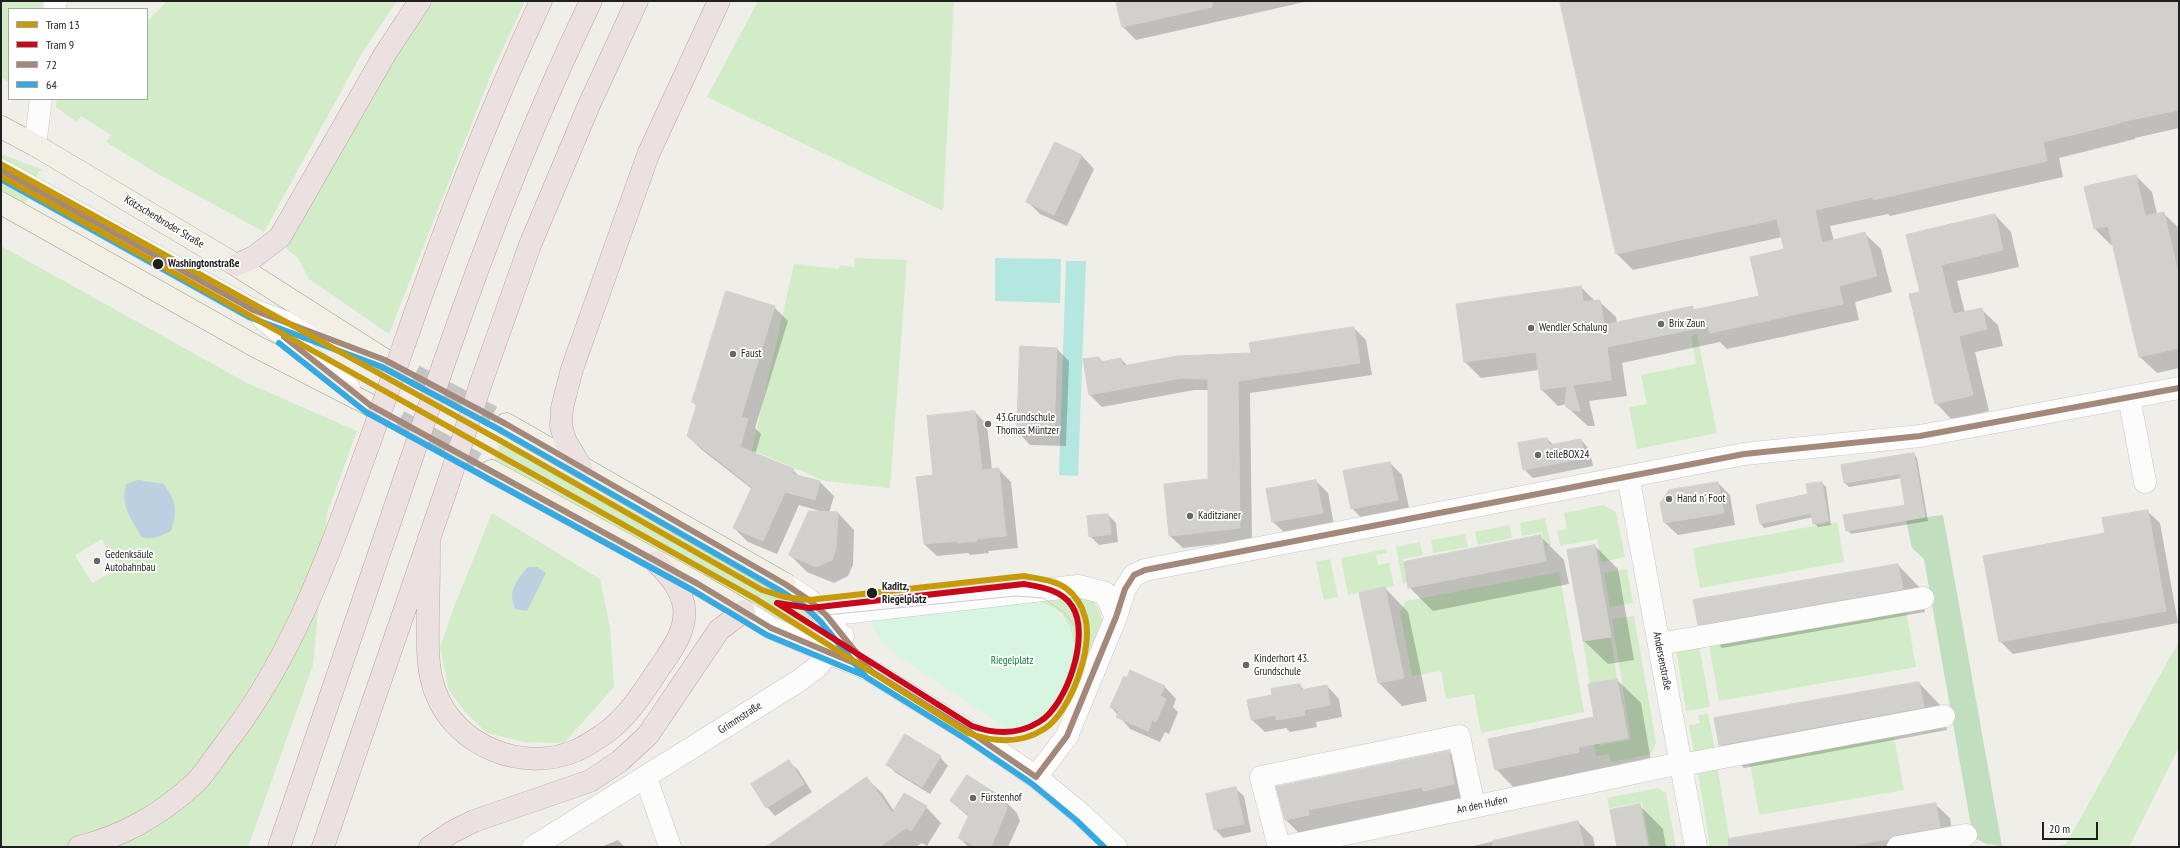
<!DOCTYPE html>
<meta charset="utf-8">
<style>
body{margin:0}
#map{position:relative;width:2180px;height:848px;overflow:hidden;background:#efeee9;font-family:"PT Sans Narrow",sans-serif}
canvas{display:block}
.frame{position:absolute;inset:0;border:2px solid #202020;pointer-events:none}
.legend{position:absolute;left:8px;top:8px;width:140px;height:92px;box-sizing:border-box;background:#fff;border:1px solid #a6a6a6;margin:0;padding:5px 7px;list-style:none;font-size:12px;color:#202020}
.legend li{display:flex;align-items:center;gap:8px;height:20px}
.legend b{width:20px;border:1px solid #a6a6a6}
.scale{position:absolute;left:2042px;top:822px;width:56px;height:18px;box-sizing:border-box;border:2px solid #202020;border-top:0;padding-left:5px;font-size:12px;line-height:14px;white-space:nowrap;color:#202020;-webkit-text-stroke:3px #fff;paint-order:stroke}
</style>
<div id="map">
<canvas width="2180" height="848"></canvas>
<div class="frame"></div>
<ul class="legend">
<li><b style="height:5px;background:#c69a08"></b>Tram 13</li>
<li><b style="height:5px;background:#c9061a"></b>Tram 9</li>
<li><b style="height:5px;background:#a4897a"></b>72</li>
<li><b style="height:5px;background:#35a9e1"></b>64</li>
</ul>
<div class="scale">20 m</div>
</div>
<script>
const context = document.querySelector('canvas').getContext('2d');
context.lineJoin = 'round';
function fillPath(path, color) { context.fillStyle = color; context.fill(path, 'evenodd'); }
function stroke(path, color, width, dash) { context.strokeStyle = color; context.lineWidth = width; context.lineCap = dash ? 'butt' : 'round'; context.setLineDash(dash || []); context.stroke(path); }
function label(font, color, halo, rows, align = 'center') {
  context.font = font + ' "PT Sans Narrow",sans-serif'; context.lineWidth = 3.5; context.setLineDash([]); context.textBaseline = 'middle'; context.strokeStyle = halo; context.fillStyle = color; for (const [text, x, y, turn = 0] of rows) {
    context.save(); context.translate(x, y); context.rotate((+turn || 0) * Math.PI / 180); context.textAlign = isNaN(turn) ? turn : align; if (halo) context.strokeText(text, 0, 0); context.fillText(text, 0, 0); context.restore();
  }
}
fillPath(new Path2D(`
 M1,1H43L41,9H9V82L1,78Z
 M167,1H397L362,53L264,232L158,174L106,142L111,135L81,116L77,122L56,107L57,99H147V22Z
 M434,1H525L492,72L389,334L309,279L298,258L286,248L397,51Z
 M758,1H954L943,211L707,97Z
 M1,154L43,170L39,171L36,177L1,160Z
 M1,183L28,198L24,205L1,192Z
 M1,246L247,383L357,431L327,513L313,665L248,847H1ZM102,539L119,568L92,583L75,555Z
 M855,258L907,260L890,488L825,481L752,450L794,264L839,269L840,265L854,267Z
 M1697,334L1717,433L1637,449L1629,407L1647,404L1641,375L1696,364L1691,336Z
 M502,438L756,580L808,612L816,620L814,628L808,633L790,629L688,568L494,460Z
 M1603,505L1616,512L1625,557L1601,562L1597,539L1560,546L1557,531L1567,529L1564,513Z
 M492,513L600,579L610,628L614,687L564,743L524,742L487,733L465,712L449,690L440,647L454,607Z
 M1545,518L1551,545L1545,546L1542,532L1522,536L1520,523Z
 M1837,522L1844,562L1700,588L1693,548Z
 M1509,525L1512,538L1478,545L1475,532Z
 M1465,534L1468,547L1433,553L1431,540Z
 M1420,542L1423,555L1403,559L1407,583L1403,584L1396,547Z
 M1387,549V553L1376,555L1378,565L1389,563L1394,586L1348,595L1341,558Z
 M1330,559L1338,597L1324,600L1316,562Z
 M1627,569L1633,603L1610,607L1604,573Z
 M1559,572L1584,712L1481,733L1474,694L1446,699L1441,671L1412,676L1400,612L1406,601Z
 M1087,596C1098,604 1101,611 1102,624L1073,700L1063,696L1074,663L1070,627L1062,614L1052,607L1040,602Z
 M1906,610L1916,667L1719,701L1709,645Z
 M1634,616L1656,742L1651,754L1611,762L1609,754L1596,756L1594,744L1599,743L1600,745L1631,740L1612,619Z
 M1611,637L1617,679L1590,684L1583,641Z
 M2179,641V747L2129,847H2046L2066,844Z
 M1699,645L1710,707L1686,711L1676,649Z
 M1708,714L1716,753L1695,757L1689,725L1700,723L1698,715Z
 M1894,737L1904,790L1759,815L1750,762Z
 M1717,765L1731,847H1710L1698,773L1707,771V766Z
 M1658,788L1666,793L1676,847H1650L1642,802L1609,808L1607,798Z`), '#d2ecc7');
fillPath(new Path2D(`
 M1943,515L2002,846L1986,844L1973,837L1924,559L1912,548L1906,520Z`), '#c1debe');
fillPath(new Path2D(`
 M1026,600C1119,612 1057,745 1011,732L897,655L878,637L872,624L873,619Z`), '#d7f5e0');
fillPath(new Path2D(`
 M995,258L1061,259L1060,303L995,301Z
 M1066,261H1086L1078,476L1059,475Z`), '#b4e7df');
fillPath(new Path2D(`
 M138,480L164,484C176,502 178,510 171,531C162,535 151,542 141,536C130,516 121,508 126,484Z
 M528,567H537L546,573L527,611L515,609C508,590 516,581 528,567Z`), '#bdd0e2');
fillPath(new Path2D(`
 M1117,1H1309L1136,40L1123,27Z
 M1561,1H2179V128L2135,138V139L2059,158L2063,177L1890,216L1888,214L1830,226L1834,241L1864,233L1881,249L1892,292L1855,302L1859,320L1727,349L1720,342L1622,363L1627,396L1589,401L1595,426H1588L1567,407V404L1558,406L1542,390L1539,370L1481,378L1465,362L1581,287L1595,301H1599L1616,317L1617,324L1692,308L1695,310L1760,297L1785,250L1782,237L1633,270L1617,254Z
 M1055,143L1082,156L1094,169L1067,226L1040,214L1028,202Z
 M2136,176L2152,192L2157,214L2163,213L2179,228V368L2157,373L2140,357L2114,244L2111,245L2095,229Z
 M1995,215L2011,232L2019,267L1957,281L1965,313L1981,309L1998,325L2003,346L1975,352L1989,411L1952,420L1936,403L1921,293L1908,236Z
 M774,307L788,321L755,428L761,434L755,455L793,470L800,477L820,482L834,496L829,513H838L854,530L853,565L848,576L834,583L807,572L790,555L823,512L799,505L777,554L748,542L734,528L752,489L702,450L688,436L697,407L693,402Z
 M1354,328L1366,340L1372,375L1250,393L1252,540L1183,548L1170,536L1165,485L1209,480V390H1194L1102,407L1090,395L1084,360L1099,358L1104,363L1121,359L1128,366L1252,354Z
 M1057,349L1069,361L1066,446L1030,445L1018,432Z
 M975,412L987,425L992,470L998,469L1011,482L1018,548L988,551L989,553L970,555L968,553L937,556L924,544L934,476Z
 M1547,439L1554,445L1581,440L1589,449L1593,466L1533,478L1524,469Z
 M1914,454L1917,458L1928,521L1851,534L1847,530L1907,506L1902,478L1849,487L1845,483Z
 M1390,463L1402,475L1410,512L1364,521L1352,508Z
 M1316,481L1328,493L1334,525L1286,534L1273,522L1267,490Z
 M1718,483L1730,495L1735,525L1678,535L1665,523Z
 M1822,483L1826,487L1831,525L1818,527L1814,523L1813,517L1764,528L1761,524L1809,494Z
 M2147,511L2160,523L2178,623L2013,654L2000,641L2106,534Z
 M1108,515L1116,523L1118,542L1099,545L1090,536Z
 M1540,536L1564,560L1569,584L1433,611L1409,587Z
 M1595,546L1618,569L1634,660L1608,664L1584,641L1568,551Z
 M1898,565L1921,589L1925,612L1722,648L1699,624Z
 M1385,588L1408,612L1427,701L1402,706L1379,683Z
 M1127,679L1164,686L1176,699L1173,707L1178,712L1169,734L1165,732L1160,742L1130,729L1111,707Z
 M1617,680L1641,703L1651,761L1519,793L1496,769L1596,718Z
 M1919,683L1942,707L1947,730L1744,768L1720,745Z
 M1299,685L1305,690L1327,686L1339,699L1342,717L1316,722L1317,727L1290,732L1286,728L1265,732L1252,720L1274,696Z
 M1449,752L1472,775L1477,808L1309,843L1286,820L1278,787Z
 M940,757L948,766L930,794L896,773L887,764Z
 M789,762L798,770L812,792L775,816L767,807Z
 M866,778L882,793L894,811L926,807L941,823L927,846L922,843L916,847H768Z
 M1235,788L1244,796L1251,832L1223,838L1215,829Z
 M1004,800L1017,813L1020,821L1008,847H968L960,838L969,817L951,801Z
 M1935,804L1950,818L1954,841L1925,847H1733Z
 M1639,805L1663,829L1666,847H1618Z
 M1578,822L1593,837L1595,847H1469Z
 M618,840L625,847H601Z`), '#0003');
const building = new Path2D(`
 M1116,1H1212V7L1122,27Z
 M1560,1H2179V110L2120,122V123L2043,142L2047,161L1873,200L1872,197L1815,210L1822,243L1865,232L1877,276L1839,286L1843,304L1710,333L1708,326L1607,347L1611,380L1573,385L1580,411L1571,410L1566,407L1565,404L1567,386L1541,390L1536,352L1464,362L1456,304L1581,286L1583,302L1600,300L1604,325L1693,306V310L1759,296L1750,257L1784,249L1777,219L1616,254Z
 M1055,142L1082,155L1054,215L1026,202Z
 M2136,175L2145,216L2164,212L2179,277V348L2139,357L2108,226L2094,229L2084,187Z
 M1995,214L2003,250L1941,265L1953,314L1982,308L1987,329L1959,336L1973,395L1935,404L1909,294L1920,292L1906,235Z
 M726,291L775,306L741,417L748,419L740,447L794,469L792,474L820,481L815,500L785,492L763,541L733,528L752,487L687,436L697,404L692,402Z
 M1354,327L1360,363L1238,381L1240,528L1169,536L1164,484L1208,479V379L1181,378L1089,395L1083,359L1099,357L1100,362L1121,358L1123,366L1177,356L1251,353L1249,343Z
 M1020,346L1057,348L1054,434L1017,433Z
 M975,411L982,470L999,468L1006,536L976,539L977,541L957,543V541L924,544L916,477L933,475L927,416Z
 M1547,438L1549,445L1581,439L1585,458L1523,470L1518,443Z
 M1914,453L1925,517L1846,531L1843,515L1905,505L1900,474L1844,483L1841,465Z
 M1390,462L1398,500L1351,509L1343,471Z
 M1316,480L1323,513L1272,522L1266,489Z
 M1718,482L1724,513L1664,523L1660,503L1669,490Z
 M1822,482L1828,521L1813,524L1811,513L1760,524L1756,505L1808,494L1806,484Z
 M2148,510L2166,611L1999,642L1983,556L2105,533L2102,518Z
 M809,511L838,512L836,548L832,560L816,567L789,555Z
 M1108,514L1111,534L1089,537L1087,516Z
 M1541,535L1546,561L1408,588L1404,562Z
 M1595,545L1611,637L1583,641L1567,550Z
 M1898,564L1903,589L1698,625L1693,600Z
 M1385,587L1404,678L1378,683L1359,593Z
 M1130,670L1165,686L1160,696L1166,699L1156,722L1152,720L1148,731L1116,717L1119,711L1110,707L1124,676L1127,678Z
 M1617,679L1628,738L1578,747L1579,752L1495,770L1488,739L1594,717L1588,684Z
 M1919,682L1924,707L1719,745L1714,718Z
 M1300,684L1301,690L1327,685L1330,705L1304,710L1305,715L1276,720V715L1251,720L1247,700L1272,695L1271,689Z
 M905,734L941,756L922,787L886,765Z
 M1449,751L1454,784L1423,791L1422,787L1308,810L1309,815L1285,820L1276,787Z
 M789,760L804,784L766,808L751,784Z
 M967,775L1005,799L1007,808L991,847H978L958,838L969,815L950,801Z
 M867,777L892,813L904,793L927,806L911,831L906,828L879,847H766Z
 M1236,787L1244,824L1214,830L1206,794Z
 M1936,803L1940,827L1896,835L1889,839L1844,847H1729L1728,839Z
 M1640,804L1648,847H1617L1610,810Z
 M1578,821L1584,847H1493V841Z`);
fillPath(building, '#d1d0cc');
stroke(building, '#d2d0ca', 1);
stroke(new Path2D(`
 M385,360L506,424
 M370,405L491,471`), '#c6c5c1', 22, [22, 11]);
const minor = new Path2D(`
 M54,9L56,1
 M35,145L41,99
 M1,170L253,310L360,350
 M262,318L349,388
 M2129,397L2145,482
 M1628,476L1696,847
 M785,584L809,600L835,626
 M744,611L771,628L871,671L970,732L1036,777L1081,814L1116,847
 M826,615L1078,586L1105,593L1116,617
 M1659,644L1923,598
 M1681,765L1944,716
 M1036,777L1067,736L1116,617L1125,589L1134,575L1145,570L1744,454L1920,436L2179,388
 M646,778L670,847
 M533,847L797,682L816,668L843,636
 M1279,847L1261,777L1459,736L1474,806
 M1284,847L1681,763
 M1898,847L1966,835`);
const major = new Path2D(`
 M1,127L35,145L236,265L385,360
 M1,203L255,346L370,405
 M506,424L785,584
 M491,471L698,584L744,611`);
const highway = new Path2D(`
 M236,265L254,257L280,237L385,54L420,1
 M405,342C445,226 489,112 541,1
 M444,363C487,239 534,119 591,1
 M481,383L530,245L589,105L637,1
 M581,467L565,440L561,426L562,408L572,369L648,155L719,1
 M429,538C429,563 429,588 428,613C428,640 426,666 435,691C455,746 522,773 575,751C585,747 595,740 604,734C627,718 643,693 658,670C671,651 687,631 684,607C681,588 669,575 656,562
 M79,847C123,836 158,816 192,786C204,775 213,760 222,748C295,656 330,550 370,441
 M279,847L410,463
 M323,847L448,484
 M430,847L452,832L474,821L590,781L620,761L648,735L719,630L744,611`);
stroke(minor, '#c7c7c5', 23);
stroke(major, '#a6a485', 23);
stroke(highway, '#c5a0a0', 23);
stroke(minor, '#fdfcfc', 22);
stroke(major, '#f2f0e6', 22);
stroke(highway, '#ebe1e0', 22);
stroke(new Path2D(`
 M762,590L793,607L826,615L1016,596L1043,598L1065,613L1077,630L1080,653L1075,684`), '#cbcbca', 1);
const highwayBridge = new Path2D(`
 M370,441L405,342
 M410,463L444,363
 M448,484L481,383`);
stroke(highwayBridge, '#c5a0a0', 23, []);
stroke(highwayBridge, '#ebe1e0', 22);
stroke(new Path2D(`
 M1,170L253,310L385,360L506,424L785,584L809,600L826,615L871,671L970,732L1036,777
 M284,337L370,405L698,584L771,628L866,668
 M1134,575L1145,570L1744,454L1920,436L2179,388
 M1036,777L1067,736L1116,617L1125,589L1134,575`), '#a4897a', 6);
stroke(new Path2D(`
 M1,179L249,317L382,367L502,431L781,591L804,606L820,621L866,677L966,739L1031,783L1076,820L1104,847
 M279,343L366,412L694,591L767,635L863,675`), '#35a9e1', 6);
stroke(new Path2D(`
 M1,164L501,441L762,590L785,597L809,600L1024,576C1039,579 1055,580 1067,589C1076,596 1082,606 1085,617C1094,647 1071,712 1044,729C1021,744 993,742 968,733L756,599L1,176`), '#c69a08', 6);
stroke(new Path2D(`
 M1024,584C1041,587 1062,590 1072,606C1091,634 1067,706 1039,722C1018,735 994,734 972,726L777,603L810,608Z`), '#c9061a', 6);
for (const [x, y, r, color] of [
 [158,264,6,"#202020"],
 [1661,324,4,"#686866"],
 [1531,328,4,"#686866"],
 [733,354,4,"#686866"],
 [988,424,4,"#686866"],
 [1538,455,4,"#686866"],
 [1669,499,4,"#686866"],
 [1190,516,4,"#686866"],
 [97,561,4,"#686866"],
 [872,593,6,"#202020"],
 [1246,665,4,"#686866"],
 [973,798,4,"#686866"]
]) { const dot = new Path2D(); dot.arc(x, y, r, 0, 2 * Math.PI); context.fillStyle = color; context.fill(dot); stroke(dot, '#fff', 1.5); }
label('11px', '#202020', '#fff', [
 ["Kötzschenbroder Straße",164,222,31],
 ["Andersenstraße",1662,661,79],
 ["Grimmstraße",740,718,-33],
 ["An den Hufen",1482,805,-12]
]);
label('bold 11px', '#202020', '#fff', [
 ["Washingtonstraße",168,264],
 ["Kaditz,",882,587],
 ["Riegelplatz",882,600]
], 'left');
label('11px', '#202020', '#fff', [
 ["Brix Zaun",1669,324],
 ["Wendler Schalung",1539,328],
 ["Faust",741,354],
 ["43.Grundschule",996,418],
 ["Thomas Müntzer",996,431],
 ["teileBOX24",1546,455],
 ["Hand n' Foot",1677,499],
 ["Kaditzianer",1198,516],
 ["Gedenksäule",105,555],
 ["Autobahnbau",105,568],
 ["Kinderhort 43.",1254,659],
 ["Grundschule",1254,672],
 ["Fürstenhof",981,798]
], 'left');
label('11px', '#0a8236', '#fff', [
 ["Riegelplatz",1012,661]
]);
</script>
